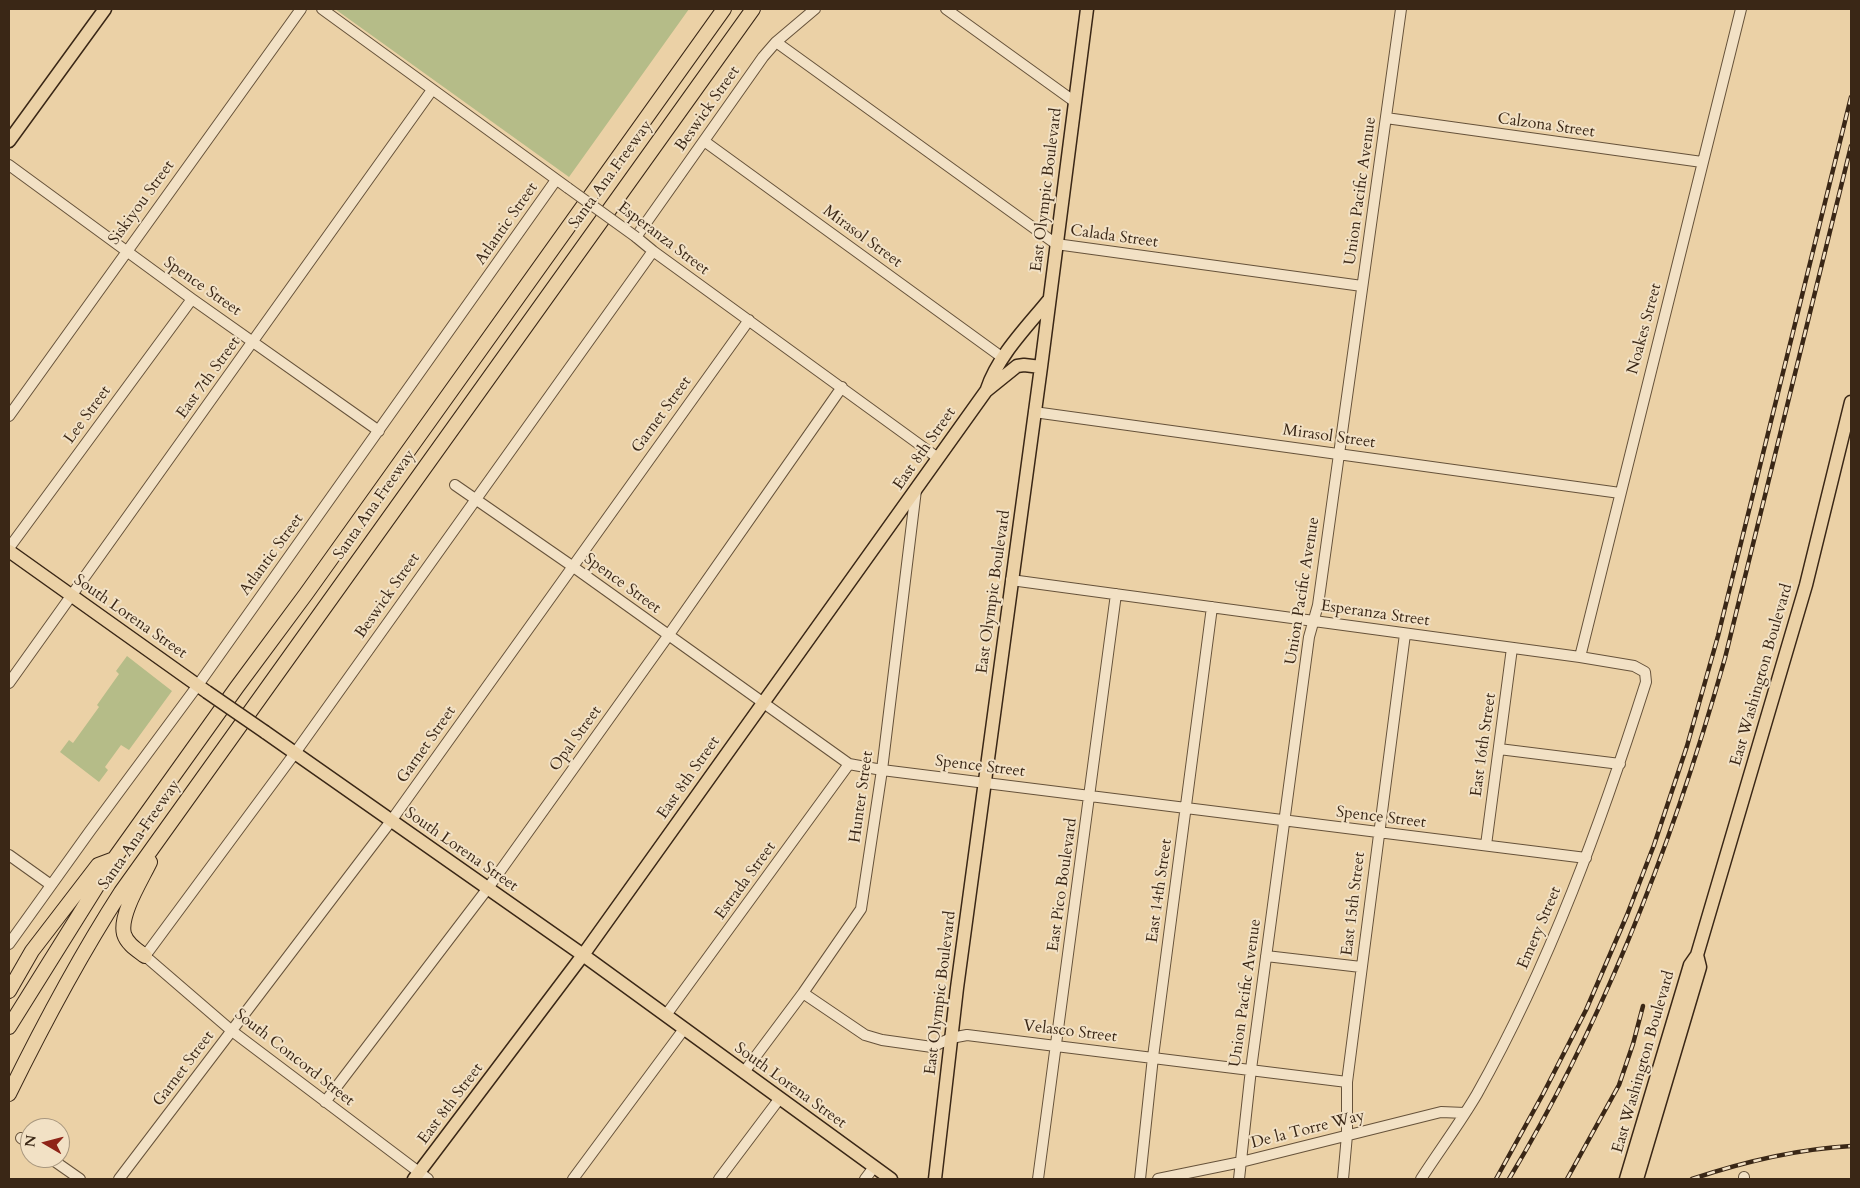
<!DOCTYPE html>
<style>
body{margin:0}
#map{position:relative;width:1860px;height:1188px;overflow:hidden;background:#ebd1a6;font-family:Cardo,serif}
canvas{display:block}
.frame{position:absolute;inset:0;border:10px solid #3a2716;pointer-events:none}
.north{position:absolute;left:20px;top:1118px;width:50px;height:50px;box-sizing:border-box;background:#f2e1c5;border:1px solid #a8977f;border-radius:50%;rotate:278deg;font-size:14px;font-weight:700;line-height:20px;text-align:center;color:#3a2716}
.north::after{content:'';display:block;margin:auto;width:18px;height:22px;background:#8f2418;clip-path:polygon(50% 0,100% 100%,50% 72%,0 100%)}
</style>
<div id="map">
<canvas width="1860" height="1188"></canvas>
<div class="frame"></div>
<div class="north">N</div>
</div>
<script>
const context = document.querySelector('canvas').getContext('2d');
context.lineJoin = 'round';
function fillPath(path, color) { context.fillStyle = color; context.fill(path, 'evenodd'); }
function stroke(path, color, width, dash) { context.strokeStyle = color; context.lineWidth = width; context.lineCap = dash ? 'butt' : 'round'; context.setLineDash(dash || []); context.stroke(path); }
function label(font, color, halo, rows, align = 'center') {
  context.font = font + ' Cardo,serif'; context.lineWidth = 4; context.setLineDash([]); context.textBaseline = 'middle'; context.strokeStyle = halo; context.fillStyle = color; for (const [text, x, y, turn = 0] of rows) {
    context.save(); context.translate(x, y); context.rotate((+turn || 0) * Math.PI / 180); context.textAlign = isNaN(turn) ? turn : align; if (halo) context.strokeText(text, 0, 0); context.fillText(text, 0, 0); context.restore();
  }
}
fillPath(new Path2D(`
 M335,9H689L569,177Z
 M127,656L172,691L129,750L121,745L105,767L108,770L99,782L60,752L69,740L73,743L99,707L97,705L119,674L116,671Z`), '#b5bc88');
const minor = new Path2D(`
 M322,9L568,188
 M815,9L776,42L763,57L636,237L653,251L938,458
 M946,9L1075,102
 M776,42L1056,244L1362,286
 M1386,118L1702,162
 M704,141L1003,358
 M9,165L192,299L379,431
 M1034,412L1620,493
 M9,416L301,9
 M455,485L572,566L849,764L882,770L1586,858
 M9,548L192,299
 M1011,580L1580,657L1634,666L1645,672L1646,682C1601,823 1550,964 1477,1094C1460,1123 1439,1151 1421,1179
 M1580,657C1632,441 1686,225 1741,9
 M9,683L432,90
 M1499,749L1620,764
 M1486,845L1512,648
 M9,855L51,885
 M9,944L90,831L198,685L556,180
 M1266,956L1361,967
 M803,993L865,1035L882,1040L932,1047L951,1038L967,1035L1347,1082
 M666,1015L849,764
 M744,1072L803,993L861,909L882,770L916,490
 M325,1102L488,888L668,636L842,387
 M21,1138L30,1144
 M50,1158L80,1179
 M119,1179L391,821L749,320
 M428,1179L232,1031L145,956L295,753L653,251
 M573,1179L684,1029
 M719,1179L780,1098
 M865,1179L874,1167
 M1038,1179L1116,594
 M1140,1179L1153,1057L1212,607
 M1158,1179L1241,1162L1441,1112L1465,1113
 M1239,1179L1251,1069L1309,637L1318,605L1401,9
 M1343,1179L1347,1135V1082L1405,634
 M1744,1179V1177`);
const major = new Path2D(`
 M9,141L105,9
 M987,389C998,356 1026,328 1048,301
 M9,551L207,692
 M265,732L583,955L891,1179
 M414,1179L583,955L986,391L1017,366L1024,365L1041,367
 M935,1179L957,988L1041,367L1087,9
 M1626,1179L1690,965L1697,955L1806,585L1851,402
 M1637,1179L1700,967L1697,955`);
const highway = new Path2D(`
 M145,956C137,950 127,944 124,934C119,915 142,879 150,862
 M9,991L32,951L98,865L114,859
 M9,1027L114,859L237,687L306,594L724,9
 M9,1094C43,1025 79,957 121,892L753,9`);
stroke(minor, '#66523a', 12);
stroke(major, '#3a2716', 15);
stroke(highway, '#3a2716', 16);
stroke(minor, '#f2e1c5', 10);
stroke(major, '#ebd1a6', 12);
stroke(highway, '#ebd1a6', 14);
const rail = new Path2D(`
 M1496,1179L1543,1094L1586,1010L1627,915L1654,845L1687,746L1718,636L1851,97
 M1509,1179C1606,1018 1674,839 1725,658L1851,146
 M1567,1179L1619,1085L1633,1044L1643,1006
 M1692,1179C1743,1162 1798,1149 1851,1146`);
stroke(rail, '#3a2716', 4.5);
stroke(rail, '#f2e1c5', 2.5, [8]);
const minorBridge = new Path2D(`
 M568,188L636,237`);
const majorBridge = new Path2D(`
 M207,692L265,732`);
stroke(minorBridge, '#66523a', 12, []);
stroke(majorBridge, '#3a2716', 15, []);
stroke(minorBridge, '#f2e1c5', 10);
stroke(majorBridge, '#ebd1a6', 12);
label('16px', '#3a2716', '#f2e1c5', [
 ["Beswick Street",708,109,-55],
 ["Calzona Street",1546,126,8],
 ["Santa Ana Freeway",611,175,-54],
 ["East Olympic Boulevard",1047,190,-83],
 ["Union Pacific Avenue",1361,191,-82],
 ["Siskiyou Street",142,203,-54],
 ["Atlantic Street",507,224,-55],
 ["Mirasol Street",862,237,36],
 ["Calada Street",1114,237,8],
 ["Esperanza Street",663,239,37],
 ["Spence Street",202,287,35],
 ["Noakes Street",1645,329,-75],
 ["East 7th Street",209,378,-54],
 ["Lee Street",88,415,-54],
 ["Garnet Street",662,415,-54],
 ["Mirasol Street",1329,437,8],
 ["East 8th Street",925,449,-55],
 ["Santa Ana Freeway",375,505,-55],
 ["Atlantic Street",272,555,-54],
 ["Spence Street",622,584,36],
 ["Union Pacific Avenue",1303,591,-81],
 ["East Olympic Boulevard",994,592,-82],
 ["Beswick Street",388,596,-55],
 ["Esperanza Street",1375,614,8],
 ["South Lorena Street",130,617,35],
 ["East Washington Boulevard",1762,675,-74],
 ["Opal Street",576,739,-54],
 ["Garnet Street",427,745,-55],
 ["East 16th Street",1484,745,-82],
 ["Spence Street",980,767,7],
 ["East 8th Street",689,778,-55],
 ["Hunter Street",862,797,-82],
 ["Spence Street",1381,818,7],
 ["Santa Ana Freeway",140,835,-55],
 ["South Lorena Street",461,850,35],
 ["Estrada Street",746,881,-54],
 ["East Pico Boulevard",1063,885,-82],
 ["East 14th Street",1160,891,-82],
 ["East 15th Street",1354,904,-83],
 ["Emery Street",1540,928,-67],
 ["East Olympic Boulevard",941,993,-83],
 ["Union Pacific Avenue",1246,993,-82],
 ["Velasco Street",1070,1032,7],
 ["South Concord Street",294,1058,38],
 ["East Washington Boulevard",1644,1062,-74],
 ["Garnet Street",184,1069,-53],
 ["South Lorena Street",790,1086,36],
 ["East 8th Street",451,1104,-53],
 ["De la Torre Way",1308,1130,-14]
]);
</script>
